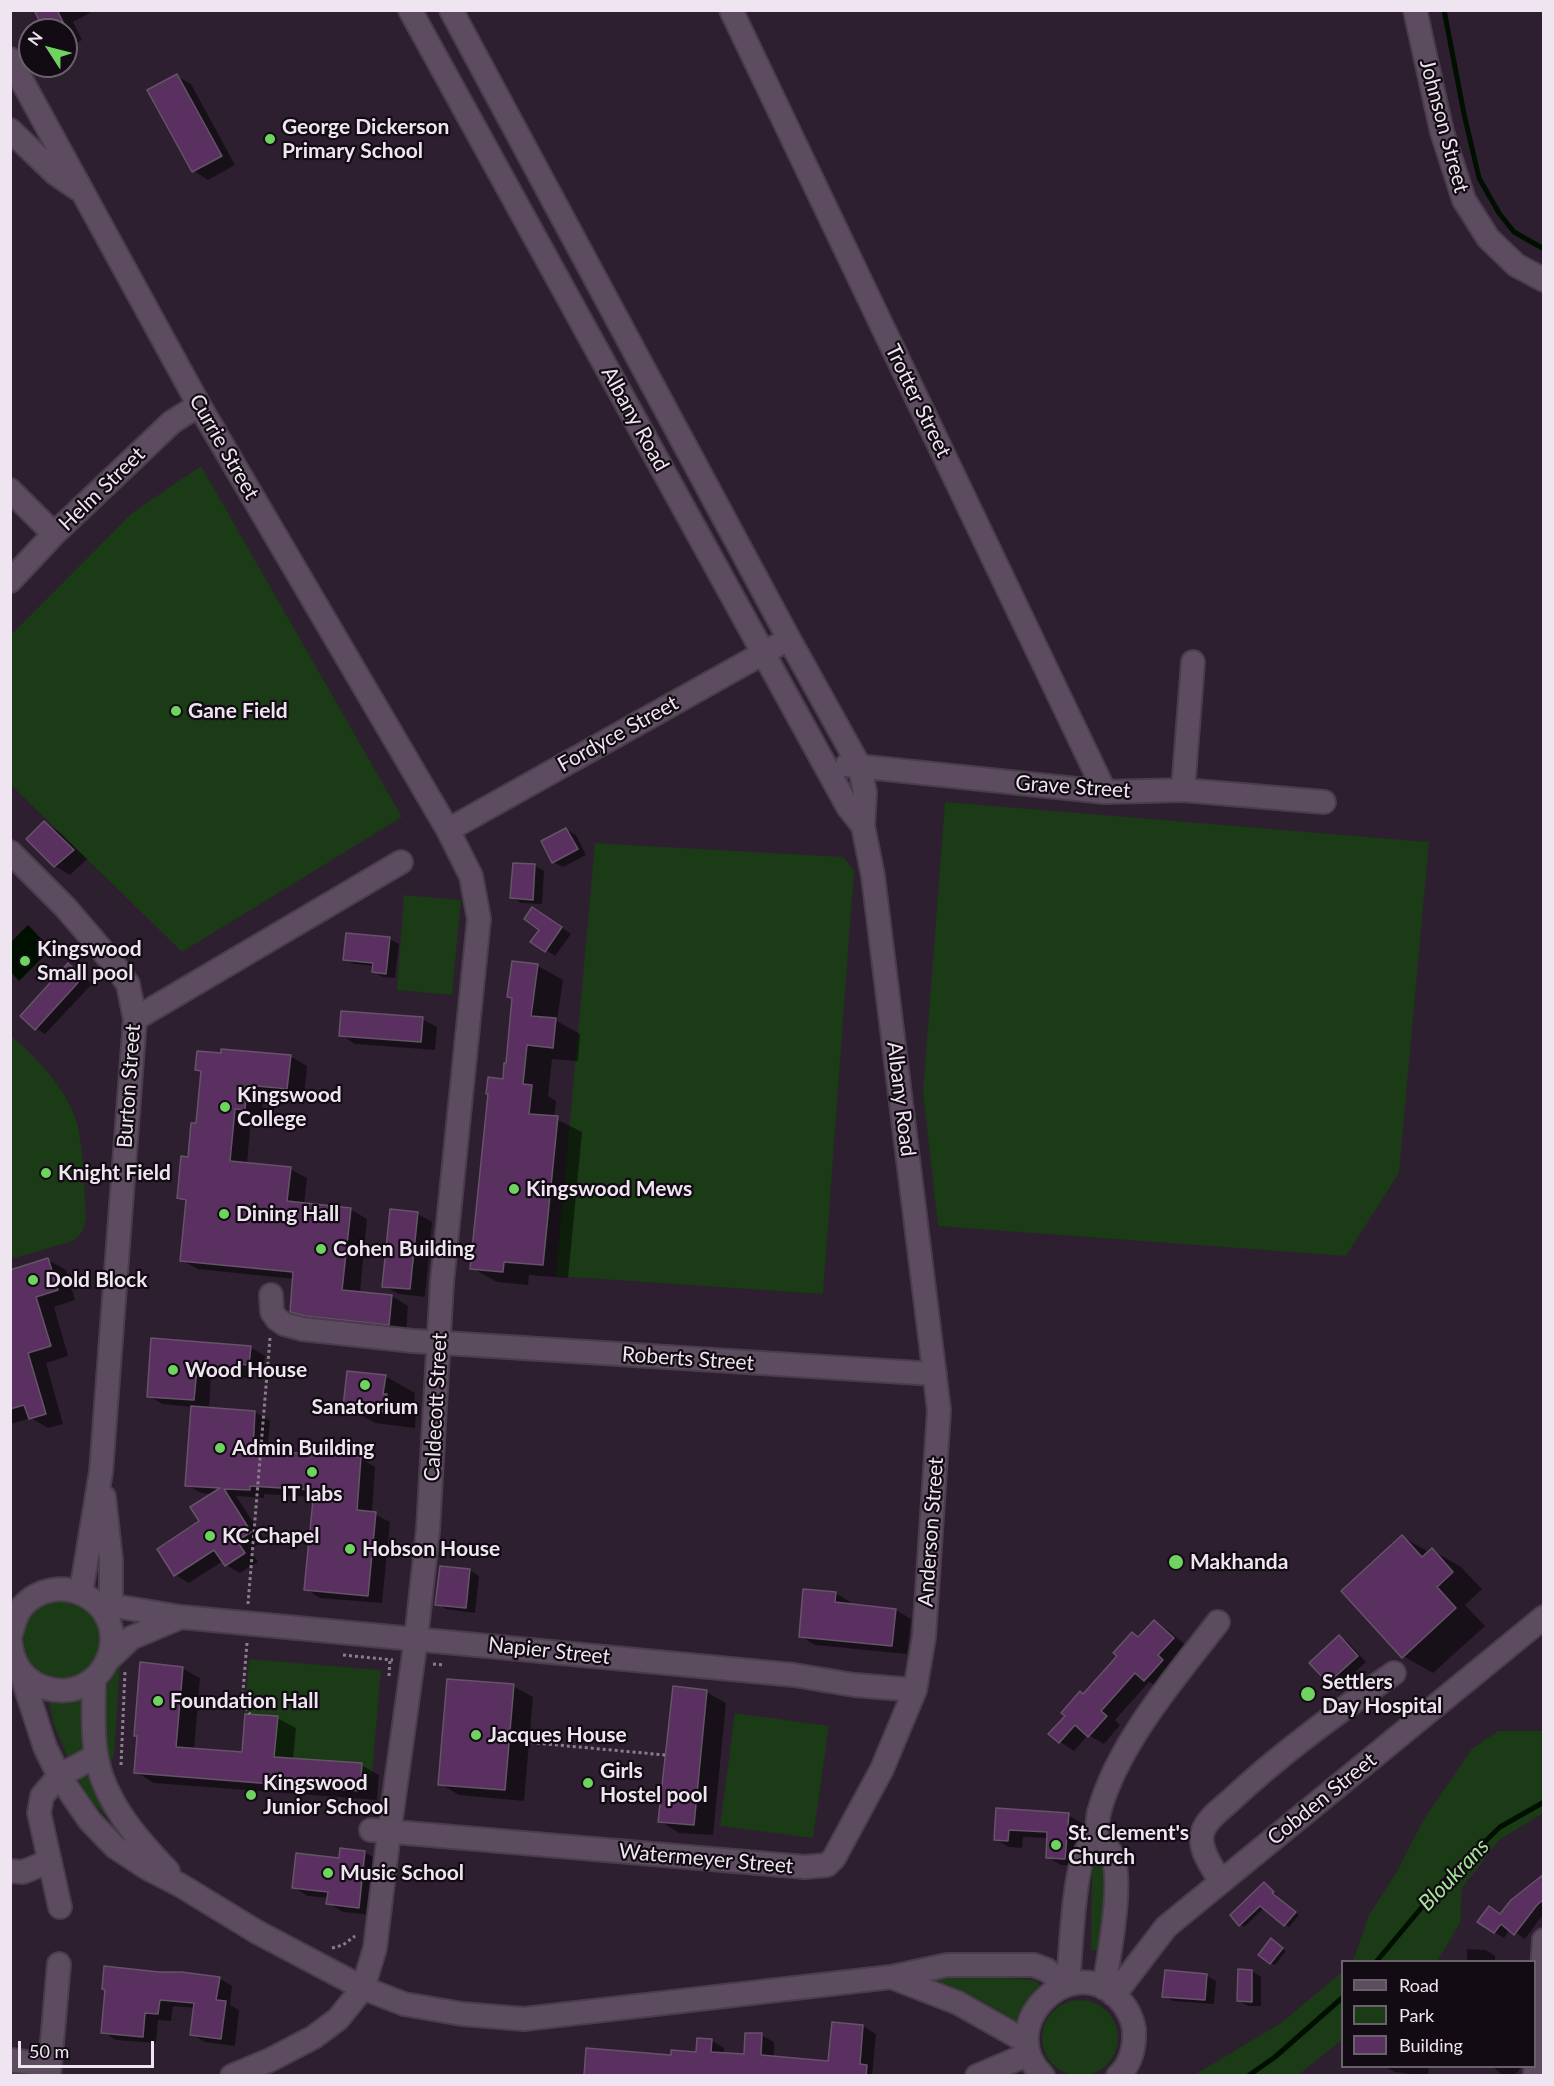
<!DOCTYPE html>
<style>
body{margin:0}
#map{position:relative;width:1554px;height:2086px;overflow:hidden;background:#2e1f30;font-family:Lato,sans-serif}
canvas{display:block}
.frame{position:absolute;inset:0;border:12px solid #efe5f0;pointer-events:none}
.legend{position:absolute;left:1341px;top:1960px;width:195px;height:108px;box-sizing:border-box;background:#120b13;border:2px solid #6a626b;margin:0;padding:8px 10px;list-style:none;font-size:18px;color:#efe5f0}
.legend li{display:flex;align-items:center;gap:12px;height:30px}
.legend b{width:30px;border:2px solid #6a626b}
.north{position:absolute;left:18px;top:18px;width:60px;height:60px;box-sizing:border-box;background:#120b13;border:2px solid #6a626b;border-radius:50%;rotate:306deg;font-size:16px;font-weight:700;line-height:24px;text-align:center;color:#efe5f0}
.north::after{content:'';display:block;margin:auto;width:21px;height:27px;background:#6fd360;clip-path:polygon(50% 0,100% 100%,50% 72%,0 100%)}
.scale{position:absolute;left:18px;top:2041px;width:136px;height:27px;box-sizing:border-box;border:3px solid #efe5f0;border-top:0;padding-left:8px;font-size:18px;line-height:21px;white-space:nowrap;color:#efe5f0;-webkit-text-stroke:4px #120b13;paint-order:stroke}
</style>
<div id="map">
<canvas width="1554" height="2086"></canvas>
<div class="frame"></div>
<ul class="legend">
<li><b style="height:8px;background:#5d4c5f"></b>Road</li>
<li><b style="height:16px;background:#1a3b15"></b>Park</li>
<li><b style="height:16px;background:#59305f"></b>Building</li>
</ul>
<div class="north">N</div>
<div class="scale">50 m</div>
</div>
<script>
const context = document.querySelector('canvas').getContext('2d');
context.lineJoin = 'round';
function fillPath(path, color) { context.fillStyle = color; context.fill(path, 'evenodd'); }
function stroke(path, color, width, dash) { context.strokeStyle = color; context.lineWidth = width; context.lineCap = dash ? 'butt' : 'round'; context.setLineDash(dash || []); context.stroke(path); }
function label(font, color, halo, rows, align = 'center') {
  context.font = font + ' Lato,sans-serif'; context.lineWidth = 4.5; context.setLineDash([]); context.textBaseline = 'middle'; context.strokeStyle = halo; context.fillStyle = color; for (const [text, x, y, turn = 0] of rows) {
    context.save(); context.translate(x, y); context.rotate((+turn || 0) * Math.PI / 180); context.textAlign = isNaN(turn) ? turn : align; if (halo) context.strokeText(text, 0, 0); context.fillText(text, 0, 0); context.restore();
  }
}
fillPath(new Path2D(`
 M201,466L402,817L182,952L11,785L10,636L132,513Z
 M945,802L1429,842L1399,1173L1346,1256L938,1226L923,1092Z
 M595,843L843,857L854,870L823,1294L556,1276Z
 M404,895L461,900L452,995L397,990Z
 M11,1036C37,1057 71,1094 78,1127C84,1155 84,1191 86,1219L82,1232L73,1241L11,1259Z
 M21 1640a40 40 0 1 1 80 0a40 40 0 1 1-80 0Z
 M249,1659L381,1670L372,1775H361V1763L274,1757L278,1717L245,1714Z
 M120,1665L114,1753L111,1767C104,1751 101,1712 104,1695C106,1684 114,1674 120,1665Z
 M88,1699L84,1753L70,1763L53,1722L49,1702H69Z
 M735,1713L829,1726L813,1838L720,1826Z
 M1498,1731H1543V1813L1499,1840L1462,1888L1460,1923L1443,1952L1436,1961H1353L1369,1915L1396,1873L1424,1819L1472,1749Z
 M88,1770L105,1816L89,1798L77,1777Z
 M1098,1858L1101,1859L1105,1872L1104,1951L1091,1950L1092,1873L1093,1863Z
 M1342,1972V2040L1298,2075H1194L1281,2023Z
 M976,1976L1033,1980L1039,1983V1986L1028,1998L1015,2021C987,2003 964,1990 932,1981L931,1978Z
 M1042 2038a38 38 0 1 1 76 0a38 38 0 1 1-76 0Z`), '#1a3b15');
fillPath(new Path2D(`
 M28,925L51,949L19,981L11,972V942Z`), '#001000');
fillPath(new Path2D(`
 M35,10H93V11L73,22L82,40L66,48V30H46Z
 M177,76L191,84L235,165L208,180L194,171Z
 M44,823L58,831L87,859L70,875L55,866L28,839Z
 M566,829L576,835L586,855L563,867L553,862Z
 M515,864L535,866L544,871L542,904L521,903L512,897Z
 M542,914L571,934L555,956L546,950L541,929Z
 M347,934L390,939L399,944L395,978L383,977L374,972V966L354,964L345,959Z
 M514,962L538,966L563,980L557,1021L580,1034L578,1061L552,1059L548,1096L556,1101L554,1118L582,1132L568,1278L529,1275L528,1285L497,1282L472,1268L508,1065L513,999L509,997Z
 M69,965L78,971L92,984L45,1034L36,1028Z
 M422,1019L437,1027L435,1050L355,1044L341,1035Z
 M290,1056L307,1066L304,1097L264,1094L261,1119L251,1118L247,1164L290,1169L307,1178L304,1205L350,1209L367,1219L360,1293L392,1296L408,1306L406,1334L308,1321L291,1311L294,1279L198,1269L181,1260L187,1203L178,1198L198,1125L202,1073L196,1069Z
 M418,1214L432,1222L425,1297L399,1294L384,1286Z
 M48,1260L66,1270L75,1300L54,1307L68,1356L46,1363L63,1424L48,1428L31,1418L10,1424V1272Z
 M153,1340L250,1347L265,1356L263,1372L251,1371L250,1378L211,1376L209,1409L255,1412L270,1421L267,1453L360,1458L375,1467L372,1513L390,1522L382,1603L320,1598L306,1589L315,1497L264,1494V1498L236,1496L265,1540L250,1550L258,1562L240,1573L226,1565L223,1561L189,1583L175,1575L213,1494L201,1493L187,1485L192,1407L163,1404L148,1396Z
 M385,1376L415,1393L413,1411L416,1413L415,1428L375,1423L345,1406Z
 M1402,1537L1429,1552L1432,1550L1461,1567L1482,1589L1465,1605L1485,1626L1433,1673L1403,1656Z
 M470,1570L479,1576L475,1613L446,1609L437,1604Z
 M836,1593L850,1602V1605L896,1610L911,1619L907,1654L815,1645L800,1636Z
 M1154,1622L1168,1630L1188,1647L1160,1688L1149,1682L1115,1720L1120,1725L1104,1744L1088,1735L1074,1751L1060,1742L1084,1696L1119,1656L1133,1634L1140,1637Z
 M1339,1637L1348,1642L1366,1662L1338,1688L1329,1682Z
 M182,1668L200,1678L194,1750L243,1754L277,1718L296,1728L293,1760L361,1765L379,1775L377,1800L154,1783L136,1772L138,1737L135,1735Z
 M513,1686L533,1697L524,1801L459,1795L440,1784Z
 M706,1692L726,1703L713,1835L679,1833L660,1821Z
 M998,1810L1068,1815L1082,1823L1079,1866L1061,1865L1047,1857L1048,1838L1023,1837L1022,1848L1009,1847L995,1839Z
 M365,1852L379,1861L373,1915L343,1912L328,1903L329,1898L308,1896L293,1887L340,1859Z
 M1544,1877V1913L1525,1939L1510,1929L1504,1938L1494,1932L1501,1915Z
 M1264,1883L1277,1895L1276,1896L1299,1915L1289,1927L1264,1908L1244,1927L1240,1924Z
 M1275,1943L1286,1951L1275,1965L1271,1963Z
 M1467,1949L1486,1950L1495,1956V1962H1467Z
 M1252,1971L1261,1977V2006H1248L1238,2000Z
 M1206,1975L1216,1981L1214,2004L1173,2001L1164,1996Z
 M219,1978L232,1986L230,2005L239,2010L235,2046L205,2042L191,2034L195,2008L173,2006L171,2021L158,2020L156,2043L116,2040L103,2032L107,1991Z
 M833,2024L863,2026L876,2034L872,2076H585L697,2053L711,2040L724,2048V2054L746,2055L761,2035L774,2042V2058L830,2063Z
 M1429,2066L1428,2076L1395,2072L1385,2067Z
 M1492,2066H1522L1514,2076H1503Z`), '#0007');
stroke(new Path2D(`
 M1444,10L1464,114L1479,178L1499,213L1514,232L1544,249
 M1376,1962L1443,1882L1500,1827L1544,1802
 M1248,2076L1275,2057L1342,1998`), '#001000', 5);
const building = new Path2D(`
 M34,10H57L67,30H44Z
 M177,74L222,156L192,172L147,90Z
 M44,821L74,850L54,867L26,839Z
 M566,828L578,849L552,863L541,841Z
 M513,863L535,864L533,900L510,898Z
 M532,907L562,927L545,952L530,942L539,930L524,919Z
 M346,933L390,937L386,974L372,972L373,963L343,960Z
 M512,961L538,964L531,1016L556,1018L553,1048L527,1045L523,1084L532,1085L529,1114L558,1116L543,1265L504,1262L503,1272L470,1269L488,1094H486L488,1077L503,1079L504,1063H506L512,998L507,997Z
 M68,963L83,977L35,1030L20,1016Z
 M341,1011L423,1017L421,1042L339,1036Z
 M221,1049L291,1055L287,1089L247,1085L245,1110L235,1109L230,1161L291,1167L287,1201L351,1208L342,1290L392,1295L389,1325L305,1316L290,1312L293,1272L180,1261L186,1200L177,1198L181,1156L188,1157L191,1123H196L201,1071L195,1070L197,1051L221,1053Z
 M390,1209L418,1212L410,1289L382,1287Z
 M48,1258L58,1290L36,1297L51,1346L28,1353L46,1414L29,1419L24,1405L10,1409V1270Z
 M151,1338L251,1346L249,1365L236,1364V1371L197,1368L194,1400L147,1397Z
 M347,1371L386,1375L383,1394H387L385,1412L343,1407Z
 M191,1406L255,1411L253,1450L361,1457L357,1510L376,1512L368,1596L304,1590L314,1490L250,1486V1490L224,1489L251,1532L237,1541L245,1553L225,1566L214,1550L174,1576L157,1549L199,1521L190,1507L220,1488L185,1486Z
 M1402,1535L1422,1557L1432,1548L1453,1572L1437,1587L1456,1608L1402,1658L1341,1591Z
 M440,1566L470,1569L466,1608L435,1605Z
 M803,1589L836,1592L835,1602L896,1609L892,1646L799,1637Z
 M1154,1620L1174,1638L1158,1655L1163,1660L1144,1681L1135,1673L1101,1711L1107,1716L1088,1737L1075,1725L1059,1743L1048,1734L1065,1716L1061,1713L1080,1691L1083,1694L1117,1656L1113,1653L1132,1632L1138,1637Z
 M1339,1635L1358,1656L1328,1683L1309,1663Z
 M140,1662L183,1667L176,1747L242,1752L245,1714L278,1716L274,1757L362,1763L360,1791L134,1773L137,1736H134Z
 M447,1679L514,1684L505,1790L438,1785Z
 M673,1686L707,1690L694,1825L658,1822Z
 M996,1808L1069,1813L1065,1859L1046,1858L1047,1832L1009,1830L1008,1841L994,1840Z
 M340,1848L365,1851L359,1908L326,1904L328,1892L292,1888L296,1853L339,1858Z
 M1544,1874V1899L1537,1905L1514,1935L1501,1924L1494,1933L1477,1922L1489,1906L1500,1914L1511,1900Z
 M1264,1882L1274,1892L1272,1893L1296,1912L1284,1926L1260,1906L1239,1926L1230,1915Z
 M1271,1938L1283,1948L1270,1964L1258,1955Z
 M104,1966L159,1972H181L220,1977L216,2000L226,2001L221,2039L190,2035L194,2003L160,2000L158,2014L145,2013L143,2037L101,2033L105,1990L102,1989Z
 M1238,1969L1252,1970V2002L1237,2001Z
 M1165,1970L1207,1974L1205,2000L1162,1997Z
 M832,2022L863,2025L860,2064L867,2065L866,2076H584L586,2048L671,2055V2050L696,2052L697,2038L712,2039L711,2052L744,2054L745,2033H762L761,2055L828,2061Z`);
fillPath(building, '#59305f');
stroke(building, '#655468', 1.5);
const minor = new Path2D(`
 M410,10L848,807L863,826
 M731,10L1105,792
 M1415,10L1442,132L1464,200L1488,238L1516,265L1544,280
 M10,59L199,405L448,830L471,876L479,919L442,1282L428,1530L416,1639L389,1833L375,1948L363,1988L338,2019L314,2037L270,2060L232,2076
 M10,130L56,174L78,189
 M10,490L54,534
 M10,581L54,534L172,422L199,405
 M847,765L1105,792L1183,790L1324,802
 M1183,790L1193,662
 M448,830L776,646
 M10,852L66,908L113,963L128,984L135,1019L101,1472L81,1592
 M135,1019L401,862
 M271,1295L272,1312L277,1319L284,1324L302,1329L413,1341L935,1374
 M104,1497L111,1560V1605
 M97,1603L181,1617L794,1675L854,1685L915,1690
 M10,1637C13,1627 15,1616 22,1607C55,1569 120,1597 111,1648C109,1662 99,1677 86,1684C61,1699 24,1687 14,1658C12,1653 11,1646 10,1640
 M110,1658L131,1638L181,1617
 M20,1670L45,1747L59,1776L90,1821L115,1847L147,1868L180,1885L257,1932L363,1988L404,2004L462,2014L524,2019L891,1977L947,1965H1034L1047,1970L1054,1976L1060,1987
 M94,1679C94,1704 92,1730 96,1754C103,1800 137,1839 168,1871
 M371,1830L805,1867L827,1865L834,1858L882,1769L915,1690L924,1637L939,1410L873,876L863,826L865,793L860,767L789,639L451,10
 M1096,1844C1097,1834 1097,1822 1099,1812C1118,1743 1175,1678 1218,1622
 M10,1871L23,1872L50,1861
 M1221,1882C1213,1868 1197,1848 1203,1831C1207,1819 1220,1810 1230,1801C1281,1753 1338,1712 1394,1673
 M60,1907L39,1813L42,1796L59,1776L96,1756
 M891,1977L958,2003L1027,2042
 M1068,1985C1070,1962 1074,1861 1088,1848C1090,1846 1093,1845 1096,1844C1103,1846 1108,1847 1111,1853C1125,1878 1108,1959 1104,1988
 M1114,1995L1166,1927L1544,1617
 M10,2060L50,2065
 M49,2076L59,1964
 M977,2076L1029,2054
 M1043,2076C993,2027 1069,1950 1117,1997C1126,2006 1132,2016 1134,2029C1135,2046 1131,2064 1118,2076
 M1535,2076L1544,1940`);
stroke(minor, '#493d4c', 26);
stroke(new Path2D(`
 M248,1604L270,1338
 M247,1643L242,1703L250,1714
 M343,1655L393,1660
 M433,1664L444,1665
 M389,1676L390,1660
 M525,1742L665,1755
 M121,1765L125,1672
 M332,1948L343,1945L355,1936`), '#8a7e8c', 3, [3, 3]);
stroke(minor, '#5d4c5f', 22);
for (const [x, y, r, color] of [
 [270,139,6,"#6fd360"],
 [176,711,6,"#6fd360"],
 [25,961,6,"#6fd360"],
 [225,1107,6,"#6fd360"],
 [46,1173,6,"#6fd360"],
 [514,1189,6,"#6fd360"],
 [224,1214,6,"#6fd360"],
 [321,1249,6,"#6fd360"],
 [33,1280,6,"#6fd360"],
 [173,1370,6,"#6fd360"],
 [365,1385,6,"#6fd360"],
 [220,1448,6,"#6fd360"],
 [312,1472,6,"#6fd360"],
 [210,1536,6,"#6fd360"],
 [350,1549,6,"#6fd360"],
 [1176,1562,8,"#6fd360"],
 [1308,1694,8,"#6fd360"],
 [158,1701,6,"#6fd360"],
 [476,1735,6,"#6fd360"],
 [588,1783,6,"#6fd360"],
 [251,1795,6,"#6fd360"],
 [1056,1845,6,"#6fd360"],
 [328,1873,6,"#6fd360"]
]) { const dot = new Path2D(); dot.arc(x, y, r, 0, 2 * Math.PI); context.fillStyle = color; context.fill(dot); stroke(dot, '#120b13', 2); }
label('21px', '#efe5f0', '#120b13', [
 ["Johnson Street",1444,126,75],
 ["Trotter Street",918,401,64],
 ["Albany Road",635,419,61],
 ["Currie Street",224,447,60],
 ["Helm Street",102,489,-44],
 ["Fordyce Street",618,734,-29],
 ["Grave Street",1073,787,4],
 ["Burton Street",129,1086,-86],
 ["Albany Road",901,1099,83],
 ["Roberts Street",688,1359,4],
 ["Caldecott Street",436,1407,-87],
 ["Anderson Street",931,1532,-86],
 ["Napier Street",549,1651,6],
 ["Cobden Street",1322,1799,-39],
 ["Watermeyer Street",706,1859,5]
]);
label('bold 21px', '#efe5f0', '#120b13', [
 ["George Dickerson",282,127],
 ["Primary School",282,151],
 ["Gane Field",188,711],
 ["Kingswood",37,949],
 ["Small pool",37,973],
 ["Kingswood",237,1095],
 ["College",237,1119],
 ["Knight Field",58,1173],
 ["Kingswood Mews",526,1189],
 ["Dining Hall",236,1214],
 ["Cohen Building",333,1249],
 ["Dold Block",45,1280],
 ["Wood House",185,1370],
 ["Sanatorium",365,1407,"center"],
 ["Admin Building",232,1448],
 ["IT labs",312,1494,"center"],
 ["KC Chapel",222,1536],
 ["Hobson House",362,1549],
 ["Makhanda",1190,1562],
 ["Settlers",1322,1682],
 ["Day Hospital",1322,1706],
 ["Foundation Hall",170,1701],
 ["Jacques House",488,1735],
 ["Girls",600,1771],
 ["Hostel pool",600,1795],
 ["Kingswood",263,1783],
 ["Junior School",263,1807],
 ["St. Clement's",1068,1833],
 ["Church",1068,1857],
 ["Music School",340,1873]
], 'left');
label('italic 22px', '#a4e599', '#120b13', [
 ["Bloukrans",1454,1875,-46]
]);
</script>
